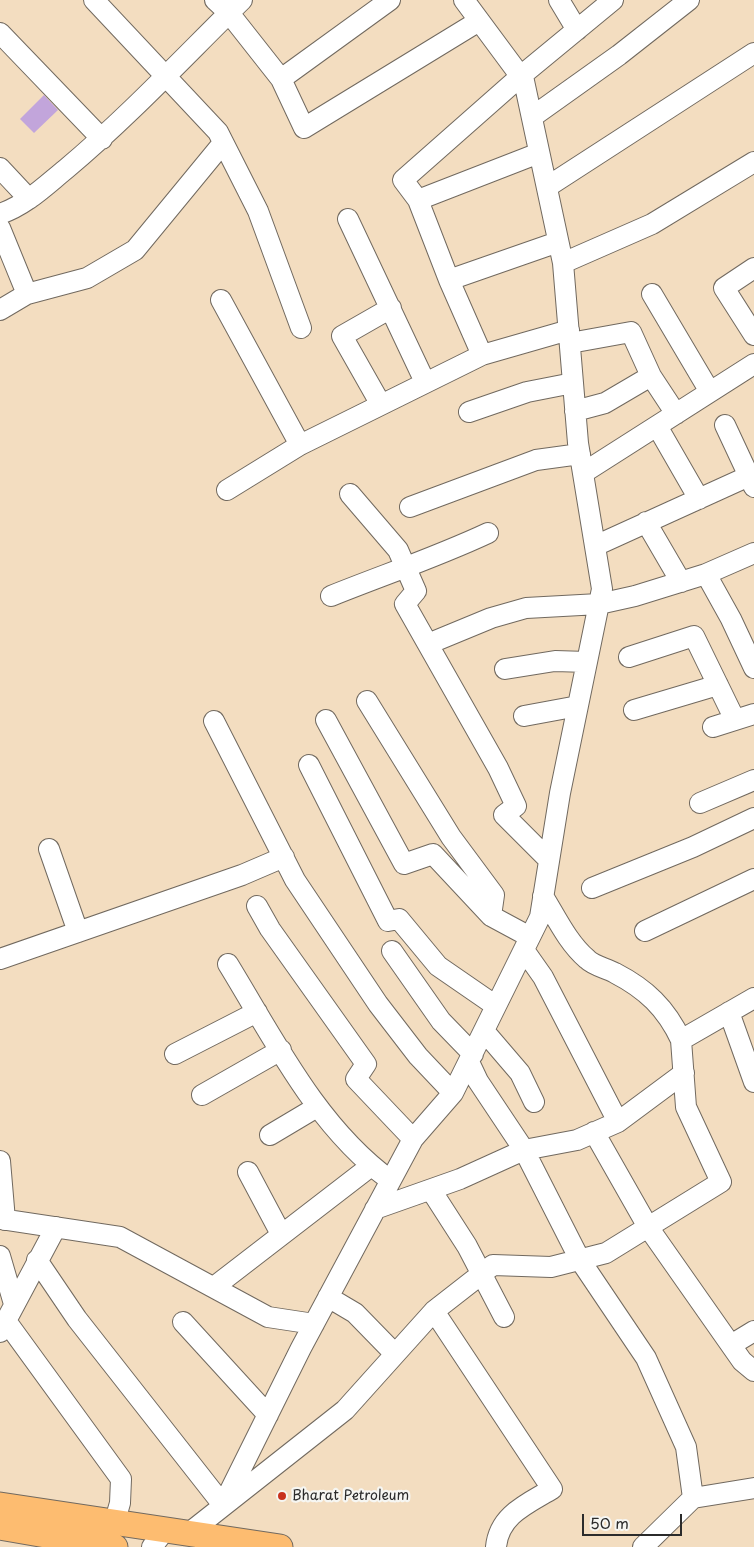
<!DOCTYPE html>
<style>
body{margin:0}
#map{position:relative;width:754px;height:1547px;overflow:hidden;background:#f3ddc0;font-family:"Playpen Sans",sans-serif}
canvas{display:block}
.scale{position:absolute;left:582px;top:1514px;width:100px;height:22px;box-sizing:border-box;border:2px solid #2b2b2b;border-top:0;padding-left:6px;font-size:15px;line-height:18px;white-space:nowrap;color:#2b2b2b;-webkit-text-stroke:4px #f6f6f2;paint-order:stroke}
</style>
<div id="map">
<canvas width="754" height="1547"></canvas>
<div class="scale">50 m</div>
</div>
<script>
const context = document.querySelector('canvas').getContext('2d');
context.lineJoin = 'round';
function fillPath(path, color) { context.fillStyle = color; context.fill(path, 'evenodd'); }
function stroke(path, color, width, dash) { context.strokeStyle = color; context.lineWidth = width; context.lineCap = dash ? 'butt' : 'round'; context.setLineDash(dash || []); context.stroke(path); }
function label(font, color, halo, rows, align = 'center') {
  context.font = font + ' "Playpen Sans",sans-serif'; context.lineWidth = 4.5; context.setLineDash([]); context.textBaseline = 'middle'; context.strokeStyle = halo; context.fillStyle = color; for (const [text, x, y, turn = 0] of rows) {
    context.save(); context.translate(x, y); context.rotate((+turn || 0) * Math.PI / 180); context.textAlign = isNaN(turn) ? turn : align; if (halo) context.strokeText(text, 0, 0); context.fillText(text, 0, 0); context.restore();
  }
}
fillPath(new Path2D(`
 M44,95L58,110L34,133L20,119Z`), '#c2a5db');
const minor = new Path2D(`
 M94,0L218,132L258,211L301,328
 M215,0L229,13L281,79L304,128L479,21
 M559,0L577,30
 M0,33L102,139
 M281,79L390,0
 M532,117L619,55L689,0
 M0,168L29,199
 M547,187L754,53
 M418,200L403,180L522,75L613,0
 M0,214C26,205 45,186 66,169C128,117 184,57 242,0
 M348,219L425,382
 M0,228L27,294
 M563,263L652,224L754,162
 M754,268L724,288L754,335
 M449,280L418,200L539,153
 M652,294L710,392
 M221,300L300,445
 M0,310L27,294L87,278L135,250L223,143
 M570,343L631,332L651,376L676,414
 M482,355L449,280L558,242
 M380,403L342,336L391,308
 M575,411L605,403L651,376
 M469,412L527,392L573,383
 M725,425L754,487
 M657,426L699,499
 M583,473L754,364
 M227,490L300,445L482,355L569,330
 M350,494L398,550L416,591L405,604L498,768L516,806L504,815L549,860
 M410,507L536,460L580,454
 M646,522L681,582
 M595,546L749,476
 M706,574L754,553
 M331,596C383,575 437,557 488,533
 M428,644L491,618L526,608L599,604L635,596L706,574L731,619L754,668
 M629,657L694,636L735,720
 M505,669L555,661L587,662
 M367,701L451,837L494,895L491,916
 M634,710L718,685
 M524,716L578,706
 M326,720L404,864L433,854L491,916L530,937
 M214,721L295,880L378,1004L418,1056L453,1093
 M713,727L754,714
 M309,765L388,921L399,919L438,966L496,1006
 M700,803L754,780
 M49,849L78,932
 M592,888L693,847L754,818
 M543,896C556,917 568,943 587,959C594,966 606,968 615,973C646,989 666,1008 681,1040
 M257,906L270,929L366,1064L356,1079L413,1139
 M645,931L754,879
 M524,950L543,977L618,1122
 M392,951L441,1021L473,1054
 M0,959L242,875L284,857
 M228,964C274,1039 317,1127 390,1180
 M729,1012L754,1082
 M484,1031L520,1073L534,1102
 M175,1054L257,1012
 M469,1062L478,1081L524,1150L580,1260L646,1358L686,1447L693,1498L643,1547
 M202,1095L281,1050
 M594,1132L648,1227L742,1361L754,1371
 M270,1135L317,1107
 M0,1161L5,1220
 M248,1172L281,1234
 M431,1190L467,1246L504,1317
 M375,1209L460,1179L524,1150L577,1140L618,1122L684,1073
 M0,1219L120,1237L268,1317L314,1324
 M0,1256L14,1304
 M37,1260L77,1319L223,1505L301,1348L413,1139L453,1093L540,917L560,793L602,589L578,443L563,263L524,81L464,0
 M214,1287L371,1166
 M328,1297L355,1313L395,1354
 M434,1311L552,1489C527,1504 499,1515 496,1547
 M6,1321L121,1479L120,1503L114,1524
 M183,1322L268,1415
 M0,1332L56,1227
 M731,1345L754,1331
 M693,1498L754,1488
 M189,1533L345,1410L434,1311L493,1265L551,1267L606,1253L721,1182L686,1107L681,1040L754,998
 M152,1547L165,1530`);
const major = new Path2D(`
 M0,1505L280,1547
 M0,1527L115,1547`);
stroke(minor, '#71695f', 22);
stroke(major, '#71695f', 27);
stroke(minor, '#fff', 20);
stroke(major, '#fdbc70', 25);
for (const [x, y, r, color] of [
 [282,1496,5,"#c8321e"]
]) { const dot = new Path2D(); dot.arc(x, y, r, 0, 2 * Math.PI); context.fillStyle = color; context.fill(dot); stroke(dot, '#f6f6f2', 2); }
label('14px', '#2b2b2b', '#f6f6f2', [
 ["Bharat Petroleum",292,1496]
], 'left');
</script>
